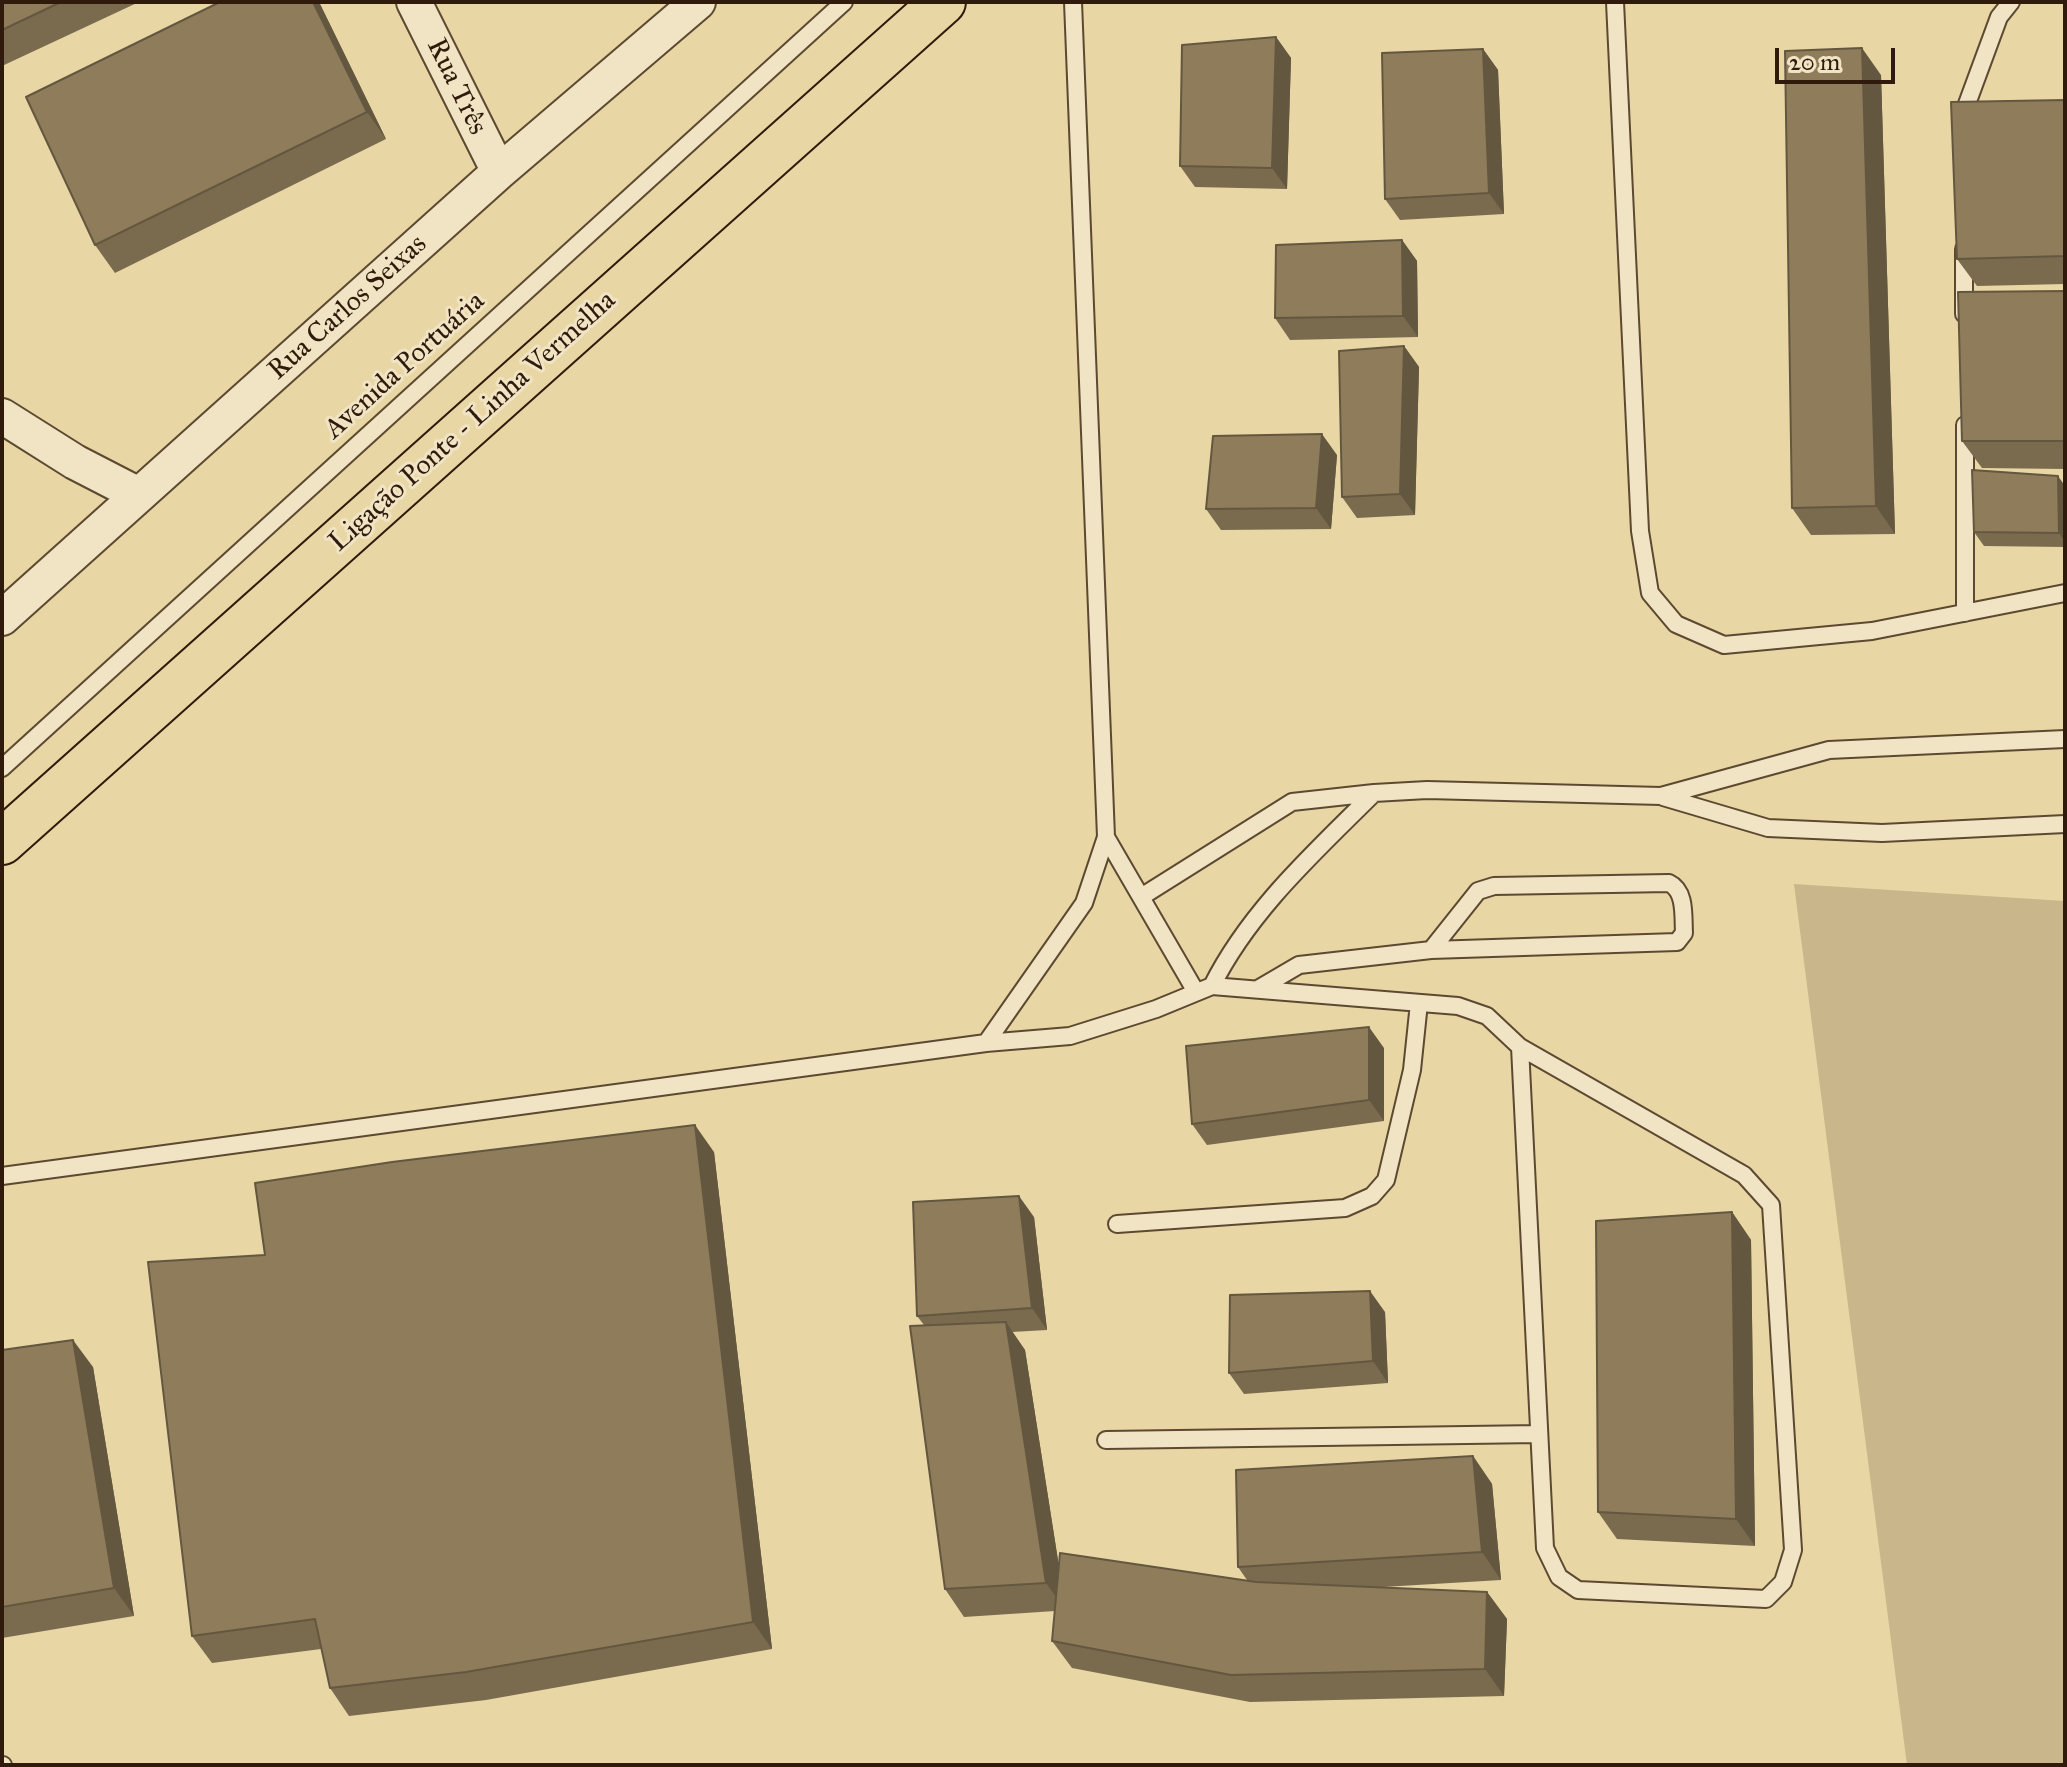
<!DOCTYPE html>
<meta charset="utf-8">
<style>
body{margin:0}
#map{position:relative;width:2067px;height:1767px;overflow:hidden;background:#e8d6a4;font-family:"IM FELL Great Primer",serif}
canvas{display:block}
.frame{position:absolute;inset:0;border:4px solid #2f1a0b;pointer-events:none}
.scale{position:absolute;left:1775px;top:48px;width:120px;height:36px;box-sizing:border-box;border:4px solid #2f1a0b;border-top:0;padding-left:10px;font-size:24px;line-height:28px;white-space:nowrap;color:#2f1a0b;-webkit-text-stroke:6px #f0e4c4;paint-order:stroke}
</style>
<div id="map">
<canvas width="2067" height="1767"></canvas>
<div class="frame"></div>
<div class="scale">20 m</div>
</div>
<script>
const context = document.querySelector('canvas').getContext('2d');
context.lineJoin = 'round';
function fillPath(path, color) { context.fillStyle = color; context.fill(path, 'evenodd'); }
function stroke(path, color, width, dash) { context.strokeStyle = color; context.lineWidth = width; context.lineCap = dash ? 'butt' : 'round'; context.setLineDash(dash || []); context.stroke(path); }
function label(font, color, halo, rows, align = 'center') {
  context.font = font + ' "IM FELL Great Primer",serif'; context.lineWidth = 6; context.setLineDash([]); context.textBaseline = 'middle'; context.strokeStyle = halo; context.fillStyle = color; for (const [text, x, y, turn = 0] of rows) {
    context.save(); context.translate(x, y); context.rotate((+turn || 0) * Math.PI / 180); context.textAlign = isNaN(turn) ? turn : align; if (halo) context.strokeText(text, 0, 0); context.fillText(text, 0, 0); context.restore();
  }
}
fillPath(new Path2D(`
 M1794,884L2065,901V1765H1907Z`), '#c9b68a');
const service = new Path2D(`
 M1615,2L1640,531L1650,593L1676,624L1724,645L1872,631L2065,593
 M1964,122V112L1999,17L2011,2
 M1964,249V314
 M1965,425V613
 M2,768L844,2
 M1663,797L1768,828L1882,833L2065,824
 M1106,837L1196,992
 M1141,897L1292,802L1374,793
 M1212,986L1458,1006L1487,1016L1520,1047L1545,1548L1559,1577L1578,1590L1766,1599L1783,1582L1793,1550L1771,1205L1744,1175L1520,1047
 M1258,989L1299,965L1431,950L1677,942L1684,933C1683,916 1686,891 1669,883L1494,886L1478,891L1431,950
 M986,1043L1084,903L1106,837L1073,2
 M2,1176L986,1043L1070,1036L1156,1009L1212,986C1250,910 1315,852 1374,793L1427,790L1661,796L1829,750L2065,739
 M1117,1224L1345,1208L1372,1196L1386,1180L1412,1070L1419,1003
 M1106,1440L1539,1434
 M2,1765H3`);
const minor = new Path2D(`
 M414,2L499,172
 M2,416L75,462L139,495
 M2,618L499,172L698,2`);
const motorway = new Path2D(`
 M2,842L943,2`);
stroke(service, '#5d4931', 20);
stroke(minor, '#5d4931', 38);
stroke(motorway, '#2f1a0b', 48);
stroke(service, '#f0e4c4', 16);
stroke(minor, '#f0e4c4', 34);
stroke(motorway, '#e8d6a4', 44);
fillPath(new Path2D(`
 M2,2H139L2,66Z
 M319,2L386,139L115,273L95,245Z
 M1276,37L1291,58L1287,189L1195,187L1180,166Z
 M1483,49L1498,70L1504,214L1400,220L1385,199Z
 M1881,75L1895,534L1811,535L1792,508Z
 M2065,100V284L1977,286L1957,259Z
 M1402,240L1417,261L1418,337L1290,340L1275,318Z
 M2065,291V469L1982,468L1962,441Z
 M1404,346L1419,367L1415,515L1357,518L1342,497Z
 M1337,455L1331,529L1221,530L1206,509Z
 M2065,486V547L1984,546L1974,532Z
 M1384,1048V1121L1207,1145L1192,1124Z
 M714,1152L772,1649L486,1700L349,1716L330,1688L321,1649L212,1663L192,1636L265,1255Z
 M1732,1212L1751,1240L1755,1546L1617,1539L1598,1512Z
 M1034,1217L1047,1330L1012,1332L1025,1350L1059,1567L1247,1580L1238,1567L1473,1456L1492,1484L1501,1580L1383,1587L1487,1592L1507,1619L1504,1696L1250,1702L1072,1668L1052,1641L1055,1611L964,1617L945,1589L924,1325L917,1316Z
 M1385,1312L1388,1383L1244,1394L1229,1373Z
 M2,1350L93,1367L134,1616L2,1638Z`), '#7b6b4e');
fillPath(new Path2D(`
 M313,2H319L386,139L367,112Z
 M1276,37L1291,58L1287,189L1272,168Z
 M1862,48L1881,75L1895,534L1876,506Z
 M1483,49L1498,70L1504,214L1489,193Z
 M1402,240L1417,261L1418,337L1403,316Z
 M1404,346L1419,367L1415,515L1400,494Z
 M1322,434L1337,455L1331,529L1316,508Z
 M2058,476L2065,486V542L2059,533Z
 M1369,1027L1384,1048V1121L1369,1100Z
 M695,1125L714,1152L772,1649L753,1622Z
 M1019,1196L1034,1217L1047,1330L1032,1308Z
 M1732,1212L1751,1240L1755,1546L1736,1519Z
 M1370,1291L1385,1312L1388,1383L1373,1361Z
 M1006,1322L1025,1350L1066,1611L1046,1583Z
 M73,1340L93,1367L134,1616L114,1588Z
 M1473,1456L1492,1484L1501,1580L1482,1552Z
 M1487,1592L1507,1619L1504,1696L1485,1669Z`), '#645740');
const building = new Path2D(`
 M2,2H61L2,30Z
 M220,2H313L367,112L95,245L26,97Z
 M1276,37L1272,168L1180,166L1182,45Z
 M1862,48L1876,506L1792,508L1785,51Z
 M1483,49L1489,193L1385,199L1382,53Z
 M2065,100V256L1957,259L1951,102Z
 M1402,240L1403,316L1275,318L1276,245Z
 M2065,291V441H1962L1958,292Z
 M1404,346L1400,494L1342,497L1339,351Z
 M1322,434L1316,508L1206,509L1213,436Z
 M1972,470L2058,476L2059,533L1974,532Z
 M1369,1027V1100L1192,1124L1186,1046Z
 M695,1125L753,1622L466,1672L330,1688L315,1619L192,1636L148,1262L265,1255L255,1183L392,1162Z
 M1019,1196L1032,1308L917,1316L913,1202Z
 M1732,1212L1736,1519L1598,1512L1596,1221Z
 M1370,1291L1373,1361L1229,1373L1230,1295Z
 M1006,1322L1046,1583L945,1589L910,1326Z
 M73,1340L114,1588L2,1607V1350Z
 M1473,1456L1482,1552L1238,1567L1236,1470Z
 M1060,1553L1256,1582L1487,1592L1485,1669L1231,1675L1052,1641Z`);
fillPath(building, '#8f7c5b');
stroke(building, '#645740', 2);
label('28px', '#2f1a0b', '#f0e4c4', [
 ["Rua Três",456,87,64],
 ["Rua Carlos Seixas",348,308,-42],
 ["Avenida Portuária",405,366,-42],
 ["Ligação Ponte - Linha Vermelha",473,422,-42]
]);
</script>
